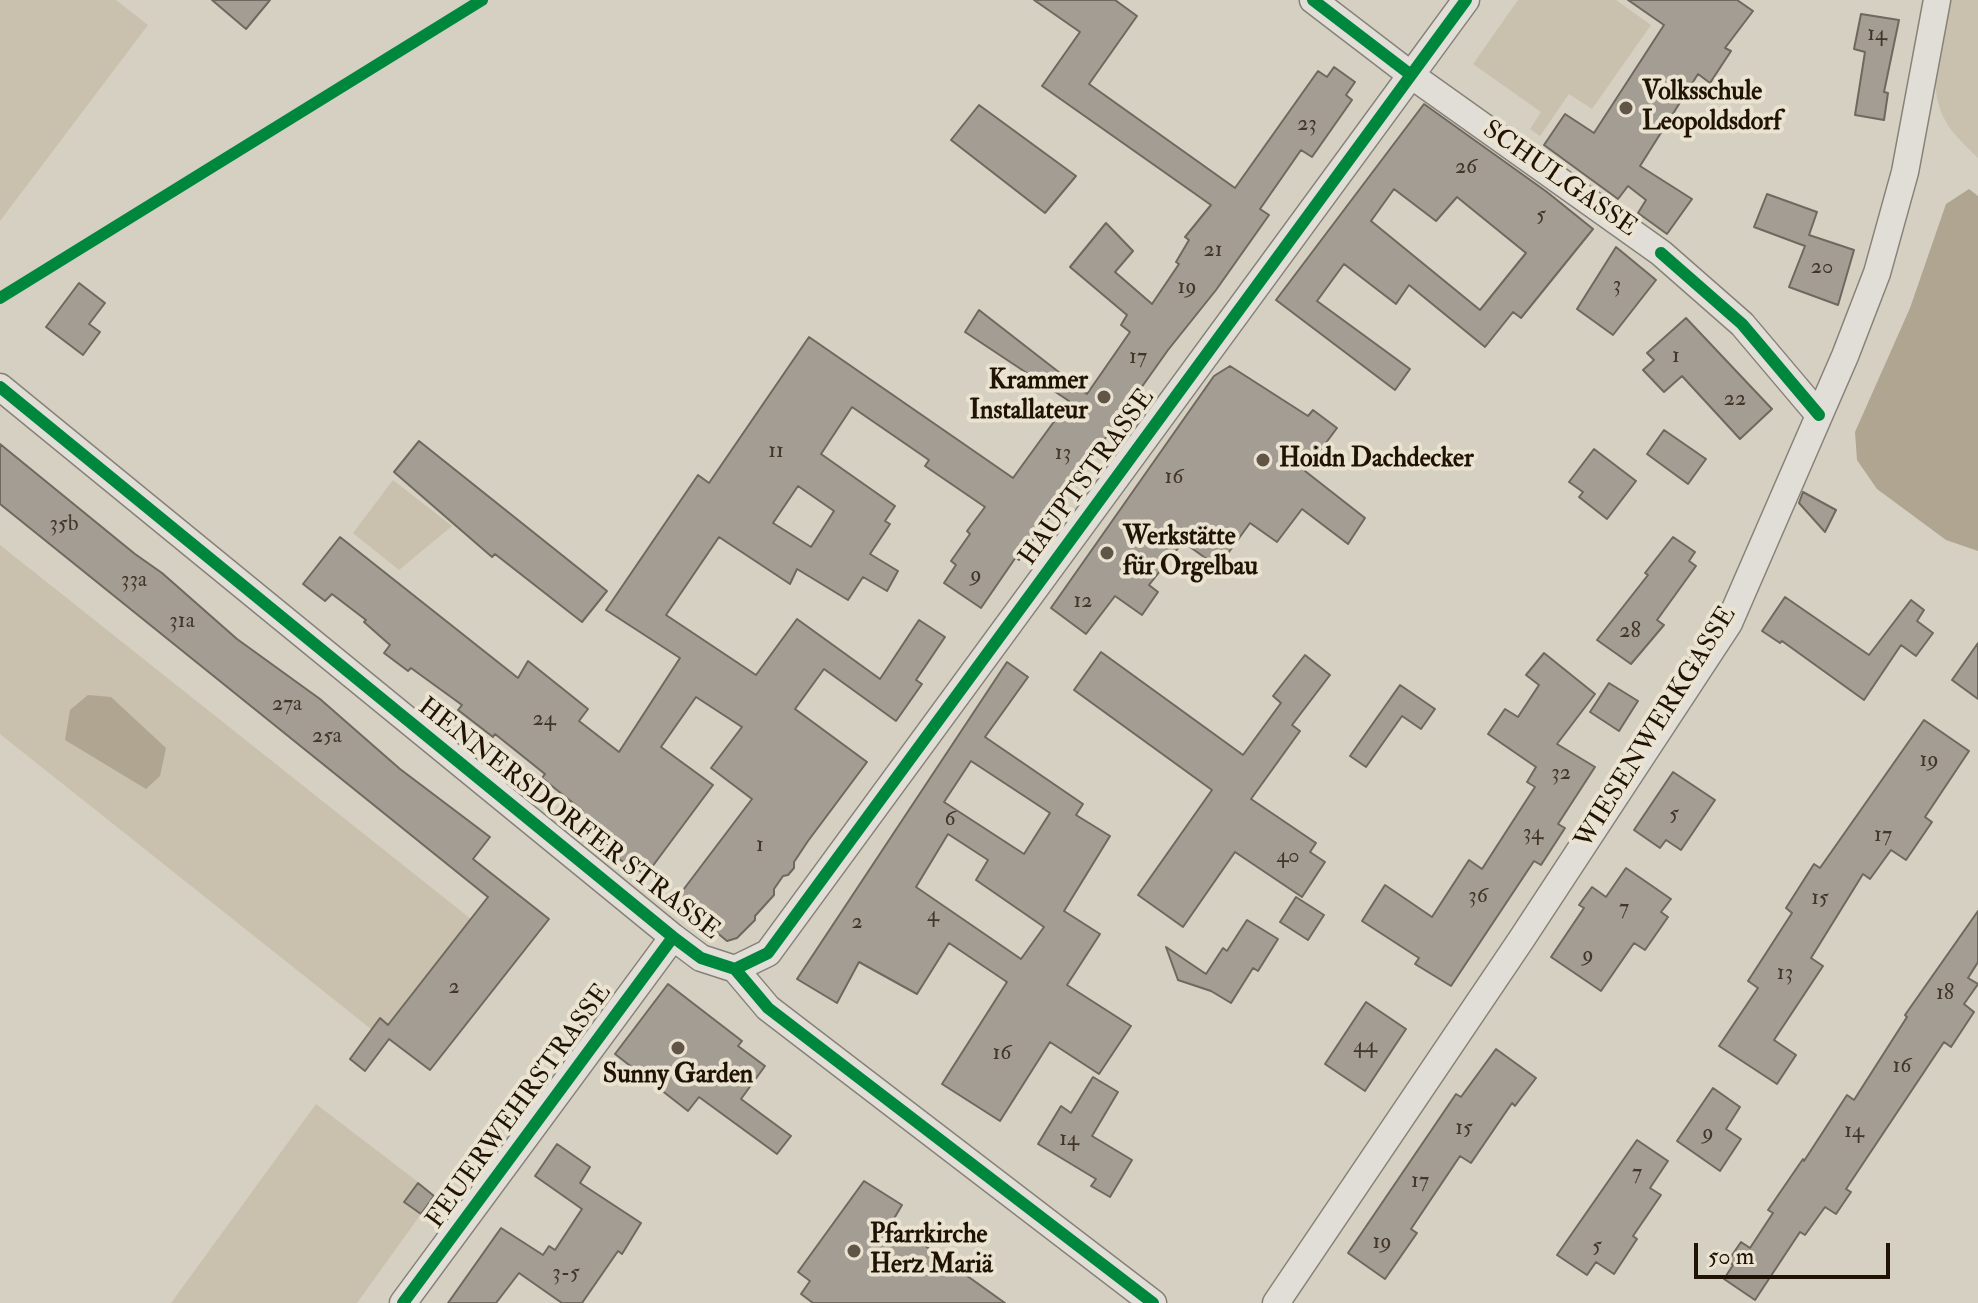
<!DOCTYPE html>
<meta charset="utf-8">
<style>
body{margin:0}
#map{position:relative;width:1978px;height:1303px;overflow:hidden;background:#d6d0c2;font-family:"IM FELL Double Pica",serif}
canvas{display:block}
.scale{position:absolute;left:1694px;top:1243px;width:196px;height:36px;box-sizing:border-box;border:4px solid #211304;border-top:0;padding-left:10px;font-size:24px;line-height:28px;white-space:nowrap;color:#211304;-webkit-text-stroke:6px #eae3d2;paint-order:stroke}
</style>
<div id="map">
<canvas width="1978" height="1303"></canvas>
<div class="scale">50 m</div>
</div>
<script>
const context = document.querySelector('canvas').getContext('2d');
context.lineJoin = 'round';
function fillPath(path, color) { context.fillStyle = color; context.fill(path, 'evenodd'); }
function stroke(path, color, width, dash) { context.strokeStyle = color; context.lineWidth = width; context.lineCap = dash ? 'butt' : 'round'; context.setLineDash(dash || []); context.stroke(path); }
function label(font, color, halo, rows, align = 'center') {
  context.font = font + ' "IM FELL Double Pica",serif'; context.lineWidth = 8; context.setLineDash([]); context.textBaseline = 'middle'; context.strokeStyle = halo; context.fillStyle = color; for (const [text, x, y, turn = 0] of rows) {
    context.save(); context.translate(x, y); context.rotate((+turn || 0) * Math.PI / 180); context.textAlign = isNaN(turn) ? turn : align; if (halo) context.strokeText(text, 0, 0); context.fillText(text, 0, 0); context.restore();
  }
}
fillPath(new Path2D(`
 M0,0H116L148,25L0,221Z
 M1518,0H1616L1651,25L1592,109L1569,94L1540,136L1530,129L1541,112L1473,64Z
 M1948,0H1978V158C1970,150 1960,141 1952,131C1922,92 1940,44 1948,0Z
 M393,480L452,526L399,570L353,533Z
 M0,545L471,919L388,1025L380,1018L371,1029L0,734Z
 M316,1104L418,1182L405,1202L421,1214L357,1303H171Z`), '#c9c0ad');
fillPath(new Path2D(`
 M1969,189L1978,196V551L1946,540L1877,489L1857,460L1855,432L1910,308L1946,204Z
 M88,695L111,697L166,748L160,776L146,789L65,740L70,710Z`), '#afa591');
const building = new Path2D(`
 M212,0H270L246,29Z
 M1034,0H1115L1137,16L1089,84L1235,188L1318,71L1327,77L1334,67L1355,82L1346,95L1352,100L1312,157L1301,150L1260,209L1269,215L1216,290L1168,350L1019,560L1016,557L981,608L944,583L956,565L951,561L970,534L967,531L985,507L925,466L929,460L852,407L821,454L895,506L885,521L890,524L870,554L898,571L887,591L863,577L848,600L797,569L790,584L719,537L666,615L756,675L797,619L880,679L919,620L945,637L916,680L922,684L896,721L824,669L795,709L867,762L808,841L794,862V868L788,875L783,876L774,889V895L755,916V920L737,938L727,941L709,926L703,927L697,921L694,910L671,906L752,799L711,768L742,727L696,697L661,747L713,785L646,875L617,858V852L577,819L583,811L542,778L545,774L495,734L493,737L458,710L462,705L411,668L408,671L384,653L390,645L364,622L366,620L332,594L325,601L303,584L340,537L518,678L528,661L588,709L579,721L619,752L680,658L606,610L698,475L709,483L809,337L1013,478L1069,401L965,332L979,310L1087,394L1130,332L1121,325L1127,315L1070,267L1106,223L1133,251L1115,272L1152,304L1179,264L1176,262L1189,240L1185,237L1211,205L1042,86L1080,32ZM798,486L834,511L811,547L773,523Z
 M1628,0H1737L1753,11L1725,48L1731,51L1710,83L1698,74L1640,166L1692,199L1667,234L1638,213L1646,200L1628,186L1618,199L1544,145L1565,114L1594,133L1664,25Z
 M1861,14L1899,20L1884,92L1888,93L1884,120L1855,115L1865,52L1854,49Z
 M1424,104L1547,192L1593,229L1521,318L1513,312L1485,347L1409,285L1396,304L1344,264L1317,301L1410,369L1395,390L1276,300ZM1394,189L1436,221L1457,197L1526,253L1480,310L1371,221Z
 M979,105L1076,176L1045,213L951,140Z
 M1767,194L1817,212L1809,235L1854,250L1838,305L1789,287L1805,246L1754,227Z
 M1616,247L1656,280L1613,335L1577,309Z
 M79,283L105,303L89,324L100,332L83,355L46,327Z
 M1686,318L1772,409L1740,439L1682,376L1664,392L1643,370L1654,360L1647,353Z
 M1230,366L1308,416L1313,410L1337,428L1305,471L1365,518L1348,544L1302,509L1277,542L1250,523L1218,567L1183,542L1149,585L1158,592L1142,615L1115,596L1086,634L1051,608L1214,376Z
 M1664,430L1706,459L1688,484L1647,454Z
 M419,441L607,591L582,622L495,554L492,557L394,472Z
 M0,444L135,554L162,573L237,639L320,699L400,769L490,837L473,859L549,919L430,1070L389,1039L365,1071L350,1059L380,1018L388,1025L488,897L0,504Z
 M1594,449L1636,481L1607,519L1579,497L1583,492L1569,482Z
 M1803,492L1836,510L1825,532L1799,503Z
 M1673,537L1695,552L1689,561L1696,566L1657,620L1664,625L1631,664L1597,640L1648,575L1645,573Z
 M1785,597L1869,655L1911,600L1924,610L1917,621L1933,633L1916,656L1901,645L1864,700L1782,641L1780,643L1762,631Z
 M1978,643V699L1952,680Z
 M1101,652L1243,755L1281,703L1273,696L1305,655L1330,675L1292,725L1300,731L1251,799L1316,843L1310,852L1325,862L1302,897L1235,852L1183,927L1138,895L1212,790L1074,690Z
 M1544,653L1595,694L1557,744L1595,767L1558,824L1565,828L1541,865L1534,861L1451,986L1415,964L1419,958L1362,921L1385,885L1432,917L1469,860L1482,869L1535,787L1527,782L1536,767L1488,734L1505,709L1518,717L1539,685L1526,675Z
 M1007,662L1028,677L985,737L1083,804L1076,815L1110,836L1064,911L1100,934L1067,985L1131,1026L1099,1074L1050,1042L1000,1121L942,1084L1007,982L949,943L917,994L859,962L837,1003L797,979ZM971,761L1050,813L1024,854L944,802ZM948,834L988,860L976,880L1044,927L1021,959L916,887Z
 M1609,683L1638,701L1619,731L1590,712Z
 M1400,685L1435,709L1421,729L1402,716L1366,767L1350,756Z
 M1924,720L1969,751L1925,817L1932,822L1906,860L1891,850L1870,879L1863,874L1811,958L1823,966L1774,1040L1796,1055L1777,1084L1719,1046L1758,988L1748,981L1792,913L1786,908L1814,864L1820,868Z
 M1673,772L1715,800L1681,850L1666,840L1660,848L1634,830Z
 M1626,868L1671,899L1661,912L1668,917L1645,950L1634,943L1601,991L1551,957L1584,908L1579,905L1592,887L1606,897Z
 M1296,897L1324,915L1308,940L1280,922Z
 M1978,911V962L1968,978L1978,984L1964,1004L1974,1012L1951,1047L1944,1042L1846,1189L1851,1192L1836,1214L1825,1207L1805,1235L1800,1232L1755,1300L1724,1279L1733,1265L1728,1261L1741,1242L1750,1248L1773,1213L1768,1210L1803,1159L1804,1161L1847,1095L1854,1100L1907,1017L1905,1015Z
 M1247,920L1278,939L1258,971L1253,968L1231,1003L1211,991L1178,980L1166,947L1206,974L1223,948L1227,951Z
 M668,984L742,1041L738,1046L765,1066L741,1099L791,1136L777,1154L699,1097L688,1111L615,1054Z
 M1366,1002L1406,1029L1365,1091L1325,1064Z
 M1496,1049L1536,1078L1515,1106L1512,1103L1471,1163L1460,1156L1411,1229L1417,1233L1385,1279L1348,1253L1456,1094L1461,1097Z
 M1093,1077L1118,1092L1092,1136L1132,1160L1110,1197L1091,1186L1096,1179L1038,1144L1061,1106L1071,1113Z
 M1713,1088L1740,1107L1726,1129L1741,1139L1720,1171L1677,1141Z
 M1637,1140L1668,1161L1650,1188L1661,1195L1633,1236L1637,1239L1614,1274L1596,1262L1587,1275L1557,1255Z
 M557,1144L590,1167L580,1183L641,1223L622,1254L618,1251L582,1303H562L519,1273L496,1303H448L501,1228L543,1255L549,1246L555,1250L582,1209L535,1176Z
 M864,1181L902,1205L892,1222L1005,1303H813L801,1294L810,1281L798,1272Z
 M418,1183L434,1196L421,1214L404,1202Z`);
fillPath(building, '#a39d93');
stroke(building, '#6e685e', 2);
const minor = new Path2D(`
 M1313,0L1411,75L1661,253L1742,324L1819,415
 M0,387L673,937L701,958L735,969L768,1008L1153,1303
 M735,969L768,953L1466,0
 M403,1303L673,937
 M1276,1303L1521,940L1729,623L1845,356L1877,273L1905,172L1937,0`);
stroke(minor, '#878278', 29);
stroke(minor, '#e0ded6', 26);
stroke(new Path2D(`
 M1313,0L1411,75
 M1661,253L1742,324L1819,415
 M0,298L482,0
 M0,387L673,937L701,958L735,969L768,1008L1153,1303
 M735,969L768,953L1466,0
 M403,1303L673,937`), '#00873e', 12);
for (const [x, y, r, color] of [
 [1626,108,8,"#605546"],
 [1104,397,8,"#605546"],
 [1263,460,8,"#605546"],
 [1107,553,8,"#605546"],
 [678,1048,8,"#605546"],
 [854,1251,8,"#605546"]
]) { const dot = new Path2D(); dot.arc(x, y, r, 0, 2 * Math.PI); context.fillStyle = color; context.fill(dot); stroke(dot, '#eae3d2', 3); }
label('22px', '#423628', null, [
 ["14",1877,35],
 ["23",1307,125],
 ["26",1466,168],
 ["5",1541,216],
 ["21",1213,251],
 ["20",1822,268],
 ["3",1617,286],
 ["19",1187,288],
 ["1",1676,357],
 ["17",1138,358],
 ["22",1735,400],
 ["11",776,452],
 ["13",1063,454],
 ["16",1174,478],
 ["35b",64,525],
 ["9",976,576],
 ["33a",134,581],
 ["12",1083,602],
 ["31a",182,622],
 ["28",1630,632],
 ["27a",287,705],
 ["24",544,720],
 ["25a",327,737],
 ["19",1929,761],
 ["32",1561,774],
 ["5",1674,815],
 ["6",950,820],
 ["34",1533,834],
 ["17",1883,836],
 ["1",760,846],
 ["40",1288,857],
 ["36",1478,897],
 ["15",1820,899],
 ["7",1624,909],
 ["4",933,916],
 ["2",857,923],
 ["9",1588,956],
 ["13",1785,974],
 ["2",454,988],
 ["18",1945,994],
 ["44",1365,1047],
 ["16",1002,1054],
 ["16",1902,1067],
 ["15",1464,1129],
 ["14",1854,1132],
 ["9",1708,1134],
 ["14",1069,1140],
 ["7",1637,1174],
 ["17",1420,1182],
 ["19",1382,1243],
 ["5",1597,1247],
 ["3-5",566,1274]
]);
label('bold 26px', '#211304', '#eae3d2', [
 ["Volksschule",1642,93],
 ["Leopoldsdorf",1642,123],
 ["Krammer",1088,382,"right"],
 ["Installateur",1088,412,"right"],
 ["Hoidn Dachdecker",1279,460],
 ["Werkstätte",1123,538],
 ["für Orgelbau",1123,568],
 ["Sunny Garden",678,1076,"center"],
 ["Pfarrkirche",870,1236],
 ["Herz Mariä",870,1266]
], 'left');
label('26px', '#211304', '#eae3d2', [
 ["SCHULGASSE",1559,180,35],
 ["HAUPTSTRASSE",1088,478,-54],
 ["WIESENWERKGASSE",1657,728,-58],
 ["HENNERSDORFER STRASSE",568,820,38],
 ["FEUERWEHRSTRASSE",520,1107,-54]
]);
</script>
